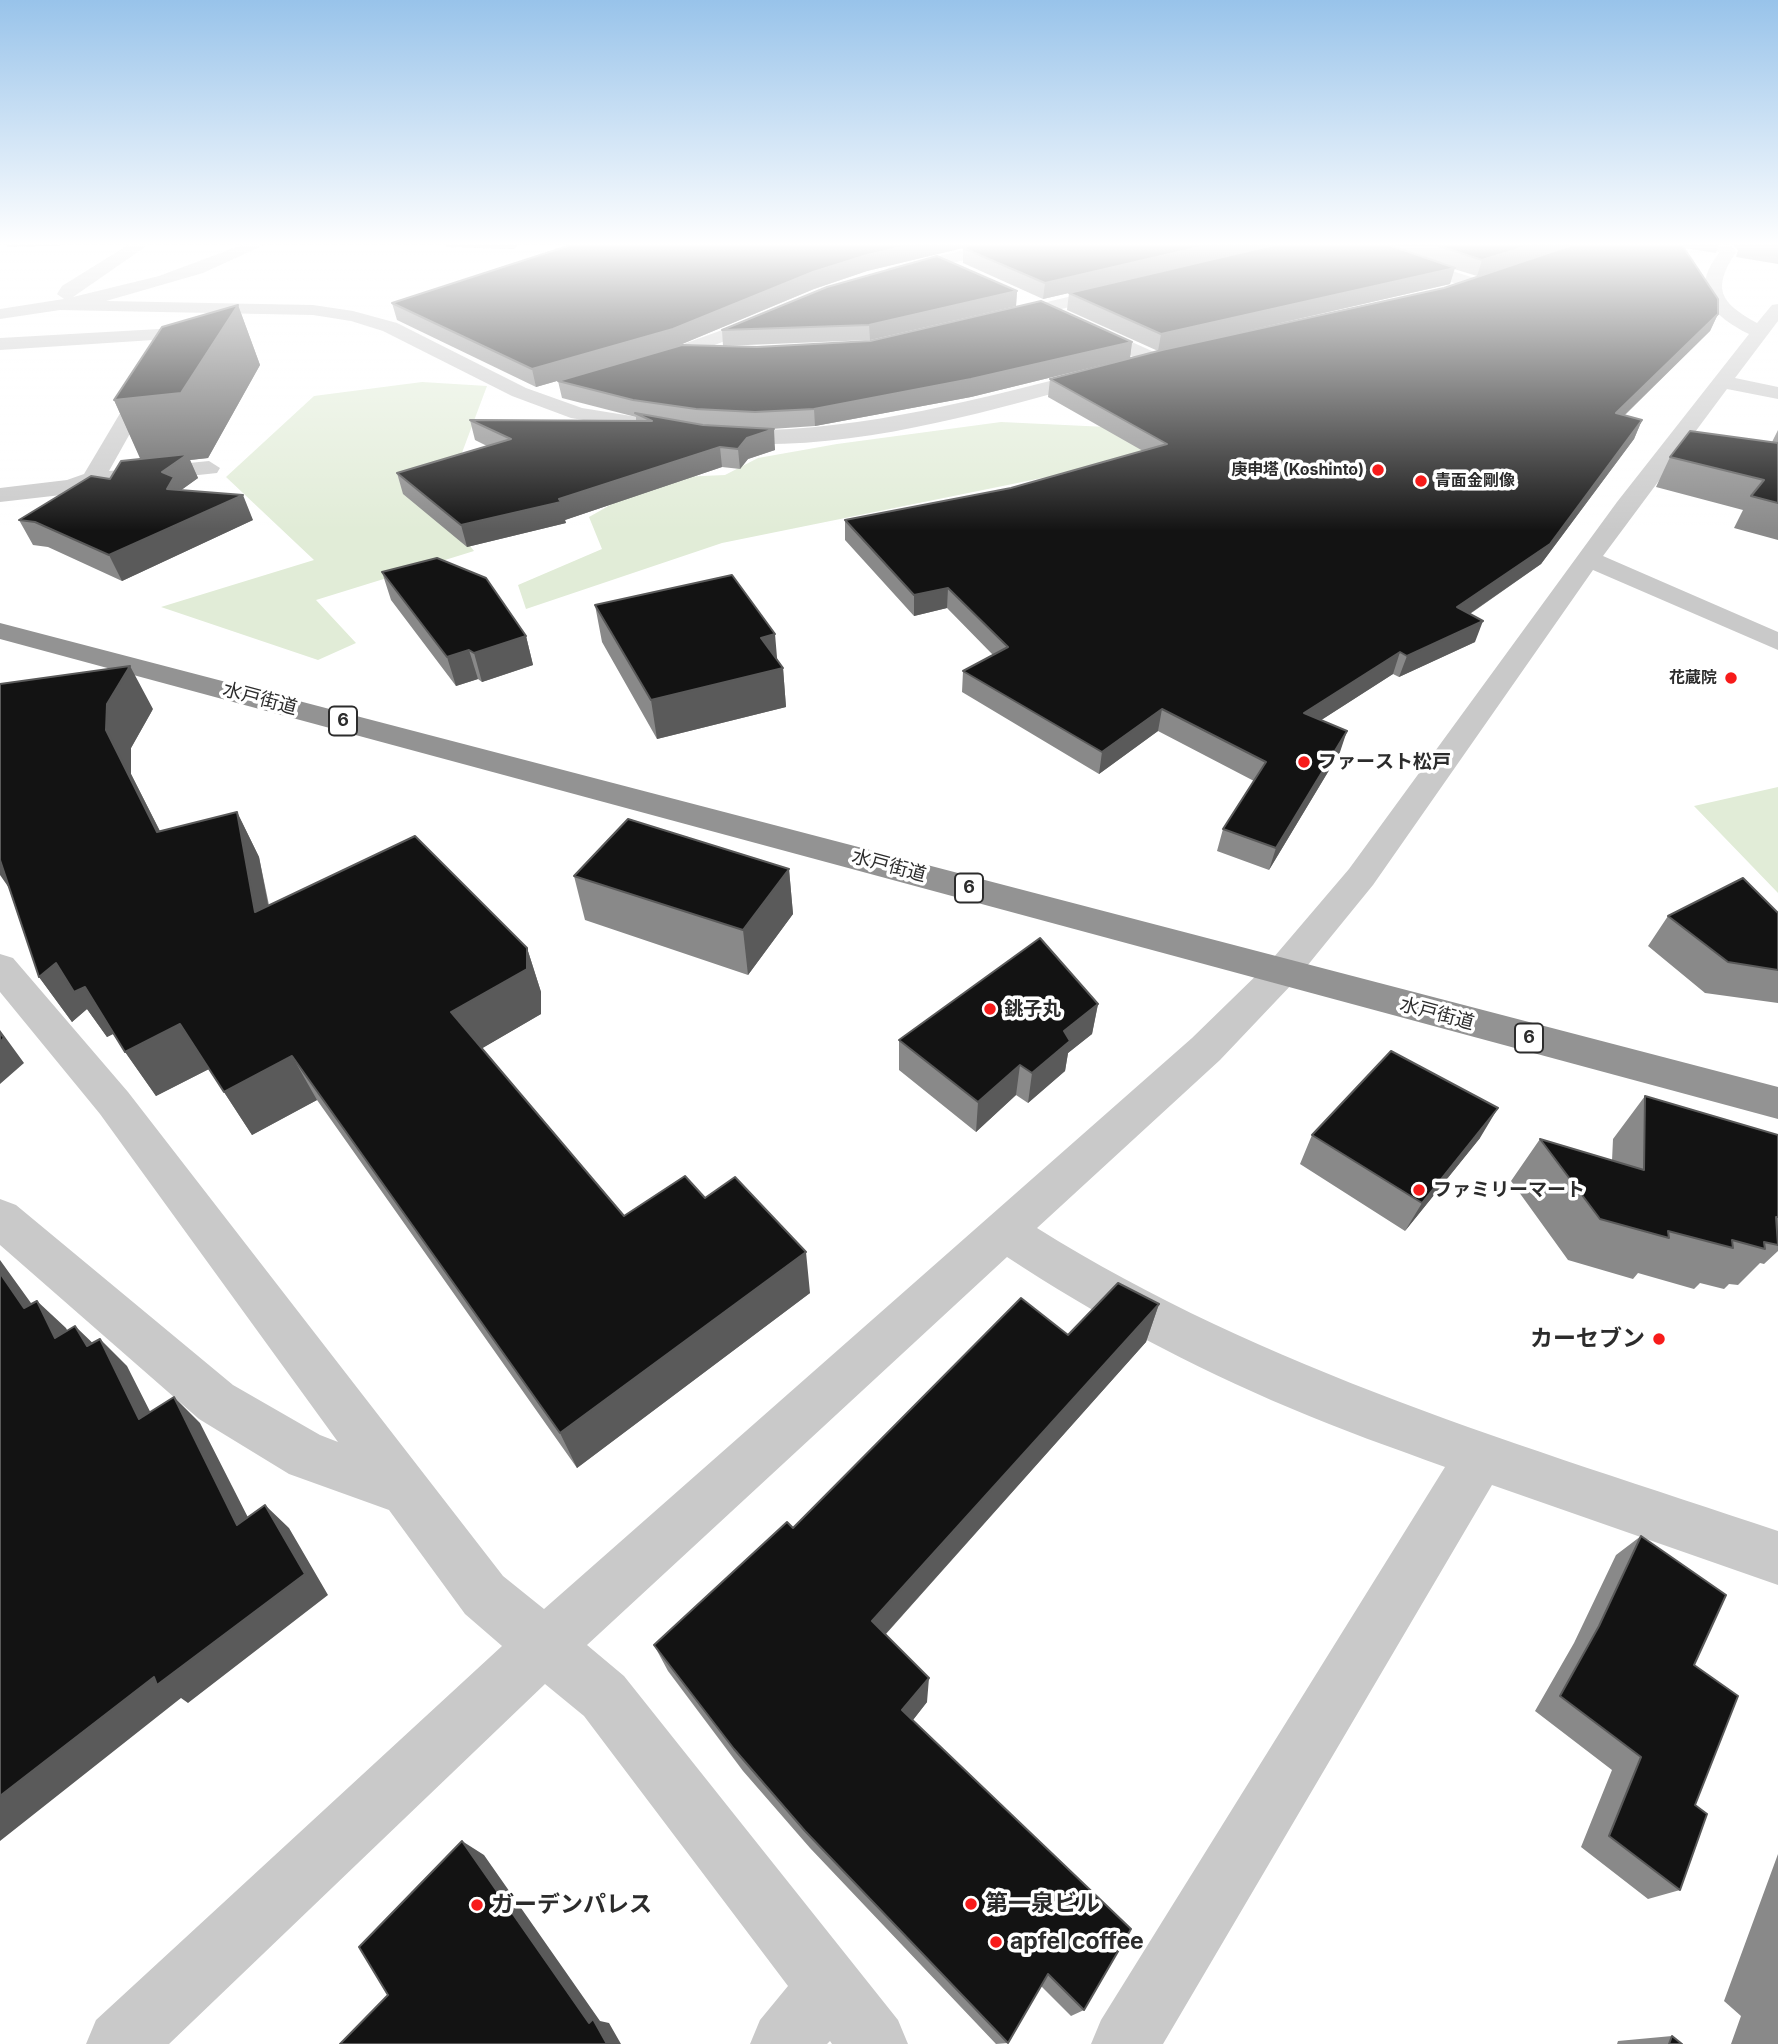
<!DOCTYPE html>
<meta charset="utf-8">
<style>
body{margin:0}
canvas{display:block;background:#fff}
</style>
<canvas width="1778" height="2044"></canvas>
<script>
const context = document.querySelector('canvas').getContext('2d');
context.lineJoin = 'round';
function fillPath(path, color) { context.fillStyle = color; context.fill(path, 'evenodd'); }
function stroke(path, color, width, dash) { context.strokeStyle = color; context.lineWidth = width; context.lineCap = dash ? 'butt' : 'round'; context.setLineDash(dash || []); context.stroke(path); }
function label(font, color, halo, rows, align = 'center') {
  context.font = font + ' Inter,"Noto Sans JP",sans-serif'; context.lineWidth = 7; context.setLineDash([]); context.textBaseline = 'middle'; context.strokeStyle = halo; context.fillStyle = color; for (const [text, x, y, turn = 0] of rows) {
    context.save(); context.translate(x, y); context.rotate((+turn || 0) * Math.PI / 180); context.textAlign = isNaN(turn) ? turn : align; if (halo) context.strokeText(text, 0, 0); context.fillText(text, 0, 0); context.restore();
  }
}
fillPath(new Path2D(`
 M422,382L487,386L457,466L449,519L474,551L316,600L356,643L318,660L161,607L314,560L226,477L314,396Z
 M1365,405L1111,464L722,543L526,609L518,585L602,549L589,517L658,478L725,475L758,458L837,444L1001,422L1107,427Z
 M1778,787V893L1694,806Z`), '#e1ecd7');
fillPath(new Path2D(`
 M128,245H148L73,297L159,276L242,245H264L203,273L106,301L313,305L353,311L397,323L526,388L582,408L668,422L679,428L668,434L571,418L512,396L383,331L351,321L313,315L60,310L0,319V309L64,299L57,294L62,286Z
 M986,245H1016L1014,248L894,277L886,272L888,268Z
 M1348,245H1373L1480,280L1483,284L1480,288H1468Z
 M1713,245H1730L1736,252C1712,289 1719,302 1757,323L1772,305L1778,304V321L1735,378L1778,387V399L1727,389L1603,556L1778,632V650L1593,570L1373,885L1294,982L1220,1060L1037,1228C1265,1371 1525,1446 1778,1531V1585L1492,1485L1163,2044H1091L1101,2020L1445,1467C1393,1448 1341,1430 1290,1408C1192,1367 1095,1315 1007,1257L587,1645L624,1676L898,2020L908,2044H832L830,2041L827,2044H750L760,2020L788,1986L584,1716L545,1684L169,2044H86L96,2020L502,1646L465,1614L389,1510L289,1474L199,1419L0,1245V1199L16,1205L233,1385L320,1435L338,1442L100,1114L0,992V954L13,958L128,1092L503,1576L544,1609L1192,1038L1268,964L1349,869L1617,502L1749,334C1711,315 1689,291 1719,253Z
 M1118,285L1127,290L1124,294L1003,323L994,318L997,314Z
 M772,312L781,317L778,321L659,366L652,368L642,362L645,358Z
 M1085,321L1163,356L1166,360L1163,364H1149L1078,331L1076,327Z
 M177,328L186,334L184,338L0,350V338Z
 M1098,369L1105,371L1108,375L1105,379C989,411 869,447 748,444C737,444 720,447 713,437L724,430C854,434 973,400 1098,369Z
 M151,372L161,378L109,471L209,461L220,468L217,473L96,486L70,494L0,502V488L67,480L84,474L141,378Z`), '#c9c9c9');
fillPath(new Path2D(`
 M0,623L1778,1087V1119L0,639Z`), '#939393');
fillPath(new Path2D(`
 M7,245H79L8,247Z
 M446,245H518L514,249L446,247Z
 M571,245H1719L1716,253L1684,248L1718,314L1710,331L1625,415L1642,420L1634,439L1541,564L1470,614L1475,642L1399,677L1393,674L1321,720L1340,752L1269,870L1217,851L1223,829L1254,781L1158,731L1099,774L962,692L963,671L993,655L947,608L914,616L845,540V520L1011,488L1143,451L1048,397L1050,379L1118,361L971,397L815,426L771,429L775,450L748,459L740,469L722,467L565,520L566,523L467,547L403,494L397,473L487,446L475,440L470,420L636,421V417L562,398L558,381L757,347L1132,342L1130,358L1158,351L1067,310L1069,293L1043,299L963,263V248L867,271L814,289L675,347L536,387L397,320L392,303ZM1506,267L1444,288L1216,338L1450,284L1454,269L1477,276Z
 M1733,245H1778V264L1736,257L1738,250Z
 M1017,291L1016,306L870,340L723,346L722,330Z
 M238,305L260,365L208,458L190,460L198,478L181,490L253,520L122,581L48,547L33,545L19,520L110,479L141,459L114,400Z
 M1778,430V540L1734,528L1743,510L1656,487L1670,457L1772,442Z
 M382,572L526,636L533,665L482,682L478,679L456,686L391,600Z
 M595,605L777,659L783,668L786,707L657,739L602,642Z
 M153,709L131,748V774L160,831L237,812L259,857L269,905L527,948L541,992V1014L482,1048L624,1216L705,1198L810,1293L577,1468L317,1100L252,1135L209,1069L156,1096L113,1034L107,1037L87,1009L72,1022L39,977L9,888Z
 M789,869L793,914L748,975L585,920L574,876Z
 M1778,913V1003L1705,993L1648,946L1668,916Z
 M1098,1004L1092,1034L1068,1053L1065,1071L1028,1103L1016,1095L976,1132L899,1070V1040Z
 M1645,1096L1778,1135V1251L1764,1264L1760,1263L1738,1285L1729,1284L1724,1289L1700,1283L1694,1289L1638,1273L1633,1279L1568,1260L1511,1181L1540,1139L1612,1161L1613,1139Z
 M1312,1135L1480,1138L1405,1231L1300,1164Z
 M1159,1304L1146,1342L886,1634L927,1702L913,1720L1084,2010L1071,2016L1041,1986L1008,2043L996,2044L810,1848L743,1771L668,1671L654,1645L1068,1335Z
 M1641,1536L1694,1665L1695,1805L1680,1890L1648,1899L1581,1847L1612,1770L1535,1711L1574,1643L1616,1555Z
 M1778,1854V2044H1731L1741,2016L1724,2001Z
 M1672,2036L1682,2044H1617L1618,2041Z`), '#898989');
fillPath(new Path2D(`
 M910,245H975L867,271L814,289L675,347L536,387L532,369L813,272L867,255Z
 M1208,245H1273L1043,299L1045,283Z
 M1531,245H1577L1477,276L1482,260Z
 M1455,268L1450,284L1158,351L1161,334Z
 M1017,291L1016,306L870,340L869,325Z
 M238,305L260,365L208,458L190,460L198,478L180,491L178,513L143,465L114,400Z
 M1718,314L1710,331L1608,431L1616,413Z
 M1132,342L1130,358L971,397L815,426L814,409Z
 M1642,420L1634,439L1541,564L1449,628L1457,607Z
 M774,429L775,450L748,459L740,469L738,449L747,438Z
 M720,447L722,467L565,520L566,523L467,547L461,525L559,499Z
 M243,495L253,520L122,581L109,555Z
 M948,588L947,608L914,616V595Z
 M1483,621L1475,642L1399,677L1407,656Z
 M775,634L778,669L783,668L786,707L657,739L651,700L761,638Z
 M526,636L533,665L482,682L474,653Z
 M469,650L478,679L456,686L447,657Z
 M1400,652L1393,674L1298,735L1304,713Z
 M130,666L153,709L131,748V774L183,877L157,832L106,730L107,704Z
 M1162,709L1158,731L1099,774L1102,752Z
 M1347,731L1340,752L1269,870L1276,848Z
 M237,812L259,857L278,957L255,912Z
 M0,854L16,898L0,875Z
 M789,869L793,914L748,975L743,930Z
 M527,948L541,992V1014L469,1056L451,1012Z
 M56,963L85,987L117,1032L107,1037L87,1009L72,1022L39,977Z
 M1098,1004L1092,1034L1068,1053L1065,1071L1028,1103L1032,1073L1064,1031Z
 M180,1024L209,1069L156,1096L125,1052Z
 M0,1030L24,1063L0,1084Z
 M292,1056L317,1100L252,1135L224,1092Z
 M1020,1065L1016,1095L976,1132L978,1102Z
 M1498,1108L1480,1138L1405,1231L1422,1203Z
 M806,1252L810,1293L577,1468L560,1433Z
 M0,1260L54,1335L37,1301L66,1328L85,1365L24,1308L0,1273Z
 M1159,1304L1146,1342L873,1648L872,1621Z
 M75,1326L103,1353L87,1346Z
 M100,1339L127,1366L167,1445L139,1419Z
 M174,1397L200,1423L263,1547L237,1525Z
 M265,1505L289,1528L328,1595L188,1703L181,1698L0,1841V1796Z
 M929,1678L927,1702L902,1734V1710Z
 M462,1841L484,1855L600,2021L609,2023L621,2044H607L589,2023Z`), '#5a5a5a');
const building = new Path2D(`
 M571,245H910L867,255L813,272L673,329L532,369L392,303Z
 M970,245H1208L1045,283L963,248Z
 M1274,245H1389L1455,268L1161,334L1069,293Z
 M1436,245H1531L1482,260Z
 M1572,245H1682L1718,299V314L1616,413L1642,420L1550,544L1457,607L1483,621L1407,656L1400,652L1304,713L1347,731L1276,848L1223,829L1266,762L1162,709L1102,752L963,671L1008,647L948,588L914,595L845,520L1011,488L1167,444L1050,379L1162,350L1444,288Z
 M937,256L1017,291L869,325L722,330L827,287Z
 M1041,301L1132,342L971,379L814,409L755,412L696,409L633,400L558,381L682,345L757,347L870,341Z
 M238,305L181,393L114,400L162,327Z
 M635,413L703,425L774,429L747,438L738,449L720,447L559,499L561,502L461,525L397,473L511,439L470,420L652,421Z
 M1690,431L1778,443V503L1751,496L1764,480L1670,457Z
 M188,454L162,472L174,477L167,489L243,495L109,555L35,522L19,520L91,476L110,479L121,461Z
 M437,558L486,578L526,636L474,653L469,650L447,657L382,572Z
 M732,575L775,634L761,638L783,668L651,700L595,605Z
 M130,666L107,704L106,730L157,832L237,812L255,912L415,836L527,948V969L451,1012L624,1216L685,1176L705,1198L735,1177L806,1252L560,1433L292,1056L224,1092L180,1024L125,1052L85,987L74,992L56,963L39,977L0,860V684Z
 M628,819L789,869L743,930L574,876Z
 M1743,878L1778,913V970L1728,962L1668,916Z
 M1040,938L1098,1004L1064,1031L1070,1041L1032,1073L1020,1065L978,1102L899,1040Z
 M0,1033L4,1038L0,1042Z
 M1391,1051L1498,1108L1422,1203L1312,1135Z
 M1645,1096L1778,1135V1217H1776L1778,1245L1764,1242L1765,1249L1732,1240L1733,1248L1668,1231L1669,1238L1600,1219L1540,1139L1644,1170Z
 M0,1273L24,1308L37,1301L55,1338L75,1326L87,1346L100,1339L139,1419L174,1397L237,1525L265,1505L305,1574L157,1685L154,1677L0,1796Z
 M1118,1283L1159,1304L872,1621L929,1678L902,1710L1131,1929L1084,2010L1048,1974L1008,2043L805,1831L734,1749L654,1645L787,1522L793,1528L1021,1298L1068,1335Z
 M1641,1536L1726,1595L1694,1665L1738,1696L1695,1805L1707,1814L1680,1890L1609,1836L1641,1757L1560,1696L1599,1626Z
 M462,1841L589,2023L593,2019L607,2044H340L388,1995L359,1947Z
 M1672,2036L1682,2044H1669Z`);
fillPath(building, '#131313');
stroke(building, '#5a5a5a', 2);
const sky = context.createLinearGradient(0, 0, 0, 531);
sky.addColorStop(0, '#98c3ea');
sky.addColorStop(0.46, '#fff');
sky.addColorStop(1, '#ffffff00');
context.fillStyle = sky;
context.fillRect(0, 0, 1778, 531);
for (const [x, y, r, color] of [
 [1378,470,7,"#f71b1a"],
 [1421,481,7,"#f71b1a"],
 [1731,678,7,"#f71b1a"],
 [1304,762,7,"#f71b1a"],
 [990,1009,7,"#f71b1a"],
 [1419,1190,7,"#f71b1a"],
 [1659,1339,7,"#f71b1a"],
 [971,1904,7,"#f71b1a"],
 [477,1905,7,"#f71b1a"],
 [996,1942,7,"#f71b1a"]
]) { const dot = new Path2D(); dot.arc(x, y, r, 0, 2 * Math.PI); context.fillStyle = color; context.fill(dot); stroke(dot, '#fff', 2.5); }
label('bold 16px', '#2c2c2c', '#fff', [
 ["庚申塔 (Koshinto)",1364,470],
 ["青面金剛像",1435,481,"left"],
 ["花蔵院",1717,678]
], 'right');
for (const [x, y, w] of [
 [343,721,28],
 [969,888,28],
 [1529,1038,28]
]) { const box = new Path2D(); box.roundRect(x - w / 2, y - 14.5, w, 29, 5); context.fillStyle = '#fff'; context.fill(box); stroke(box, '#2c2c2c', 2); }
label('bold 18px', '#2c2c2c', null, [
 ["6",343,721],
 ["6",969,888],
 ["6",1529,1038]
]);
label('19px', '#2c2c2c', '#fff', [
 ["水戸街道",260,699,15],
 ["水戸街道",889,866,15],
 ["水戸街道",1437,1014,15]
]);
label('bold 19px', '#2c2c2c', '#fff', [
 ["ファースト松戸",1318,762],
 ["銚子丸",1004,1009],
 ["ファミリーマート",1433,1190]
], 'left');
label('bold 23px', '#2c2c2c', '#fff', [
 ["カーセブン",1645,1339,"right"],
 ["第一泉ビル",985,1904],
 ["ガーデンパレス",491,1905],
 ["apfel coffee",1010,1942]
], 'left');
</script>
